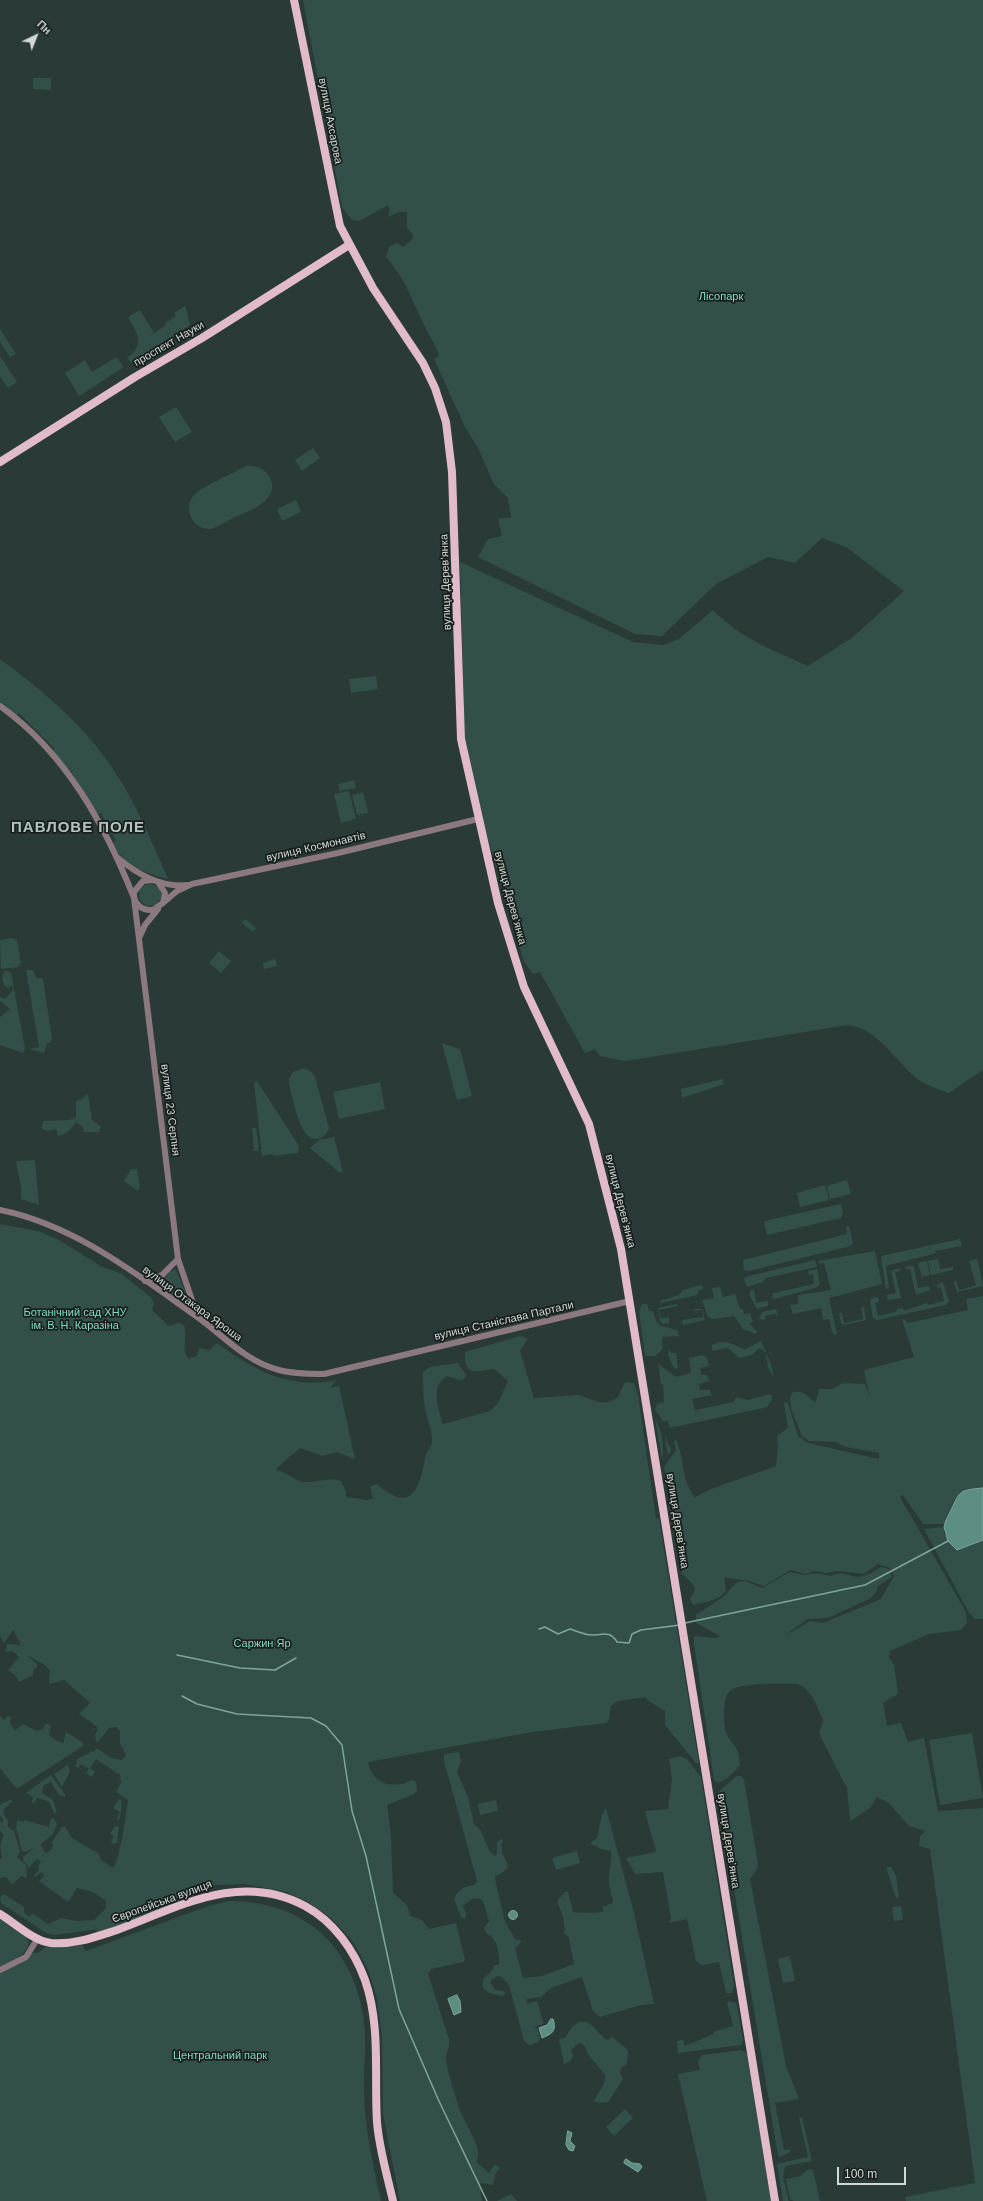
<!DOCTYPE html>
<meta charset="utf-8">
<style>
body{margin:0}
#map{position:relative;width:983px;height:2201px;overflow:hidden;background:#2a3a36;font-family:Helvetica,sans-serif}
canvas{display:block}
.north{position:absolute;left:16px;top:16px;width:40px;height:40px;-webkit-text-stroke:3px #181f1d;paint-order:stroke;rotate:43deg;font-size:11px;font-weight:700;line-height:16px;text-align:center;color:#d0dad7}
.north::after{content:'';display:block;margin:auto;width:14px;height:18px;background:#d0dad7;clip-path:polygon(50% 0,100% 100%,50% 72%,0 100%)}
.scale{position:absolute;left:837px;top:2167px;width:69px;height:18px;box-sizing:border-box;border:2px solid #d0dad7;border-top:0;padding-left:5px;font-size:12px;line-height:14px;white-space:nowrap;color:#d0dad7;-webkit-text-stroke:3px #181f1d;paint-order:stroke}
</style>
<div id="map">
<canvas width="983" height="2201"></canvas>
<div class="north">Пн</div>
<div class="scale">100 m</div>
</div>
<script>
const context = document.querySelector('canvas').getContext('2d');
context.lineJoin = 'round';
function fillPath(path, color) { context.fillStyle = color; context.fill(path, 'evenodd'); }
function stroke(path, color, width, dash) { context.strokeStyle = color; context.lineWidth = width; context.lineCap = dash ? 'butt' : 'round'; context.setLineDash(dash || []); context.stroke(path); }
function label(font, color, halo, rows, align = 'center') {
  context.font = font + ' Helvetica,sans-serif'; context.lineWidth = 3.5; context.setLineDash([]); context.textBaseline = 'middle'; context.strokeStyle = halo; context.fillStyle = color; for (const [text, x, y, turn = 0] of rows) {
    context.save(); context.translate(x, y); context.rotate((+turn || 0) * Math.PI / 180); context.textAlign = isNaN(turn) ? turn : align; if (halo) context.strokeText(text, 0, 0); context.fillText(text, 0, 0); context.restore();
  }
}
fillPath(new Path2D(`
 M303,0H983V1070L949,1093C938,1089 924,1085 915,1077C894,1059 878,1029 848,1025L626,1061L600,1056L595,1049L585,1053L540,972L533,974L524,962L479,808L465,746L460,562L633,642L663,645L679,639L713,610C739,638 775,651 808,666L853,637L904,591L846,547L822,538L795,563L768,557L716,584L662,636L635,634L478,557L488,539L502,536L498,519L511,517L508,498L494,484L478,448L465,427L434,359L439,356C436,344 429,336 424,325C413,302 404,276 386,257L389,247L397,243L403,247L412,240L413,235L407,228V212H399L388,217L390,208L387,206L359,221L352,220L342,207Z
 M33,78H51V90L33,89Z
 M185,306L190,325L131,363L127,358C146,345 137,332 128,317L140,310L154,333L166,325L165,323L176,316L174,313Z
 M0,329L16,354L10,357L0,342Z
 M0,356L17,382L8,388L0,376Z
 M115,358L118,359L124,367L79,396L65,373L85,360L92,372Z
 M176,407L192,432L175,442L159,417Z
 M313,448L320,458L302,471L295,460Z
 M246,466C265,463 281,484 267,499C258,509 241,514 229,520C223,523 217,528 210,529C193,529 183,510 193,496C200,487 234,473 246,466Z
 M296,500L301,512L282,521L277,509Z
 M0,659C43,691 84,725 113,769C136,803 152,842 168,879C144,873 124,865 112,843L116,841L101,813L97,814L72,773L52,751L54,748L19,713L16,716L0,703Z
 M376,676L378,689L351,693L349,679Z
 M354,780L356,788L340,791L338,784Z
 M349,791L356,819L341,823L334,794Z
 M363,792L368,813L357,815L352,795Z
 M139 895a11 11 0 1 1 22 0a11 11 0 1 1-22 0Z
 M245,919L256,928L253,932L242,923Z
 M12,938L17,940L21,963L18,967L1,969L0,940Z
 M219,951L231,961L221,973L209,963Z
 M275,959L277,966L264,969L263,963Z
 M26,970H33L36,978H43L52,1039L50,1043H47L44,1053L29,1049L39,1047Z
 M5,971L11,972L25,1049L23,1053L0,1045V1017L10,1009L0,1001V997L5,999L13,990L12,986L7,988C2,983 1,977 5,971Z
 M442,1043L460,1049L472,1096L457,1100Z
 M304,1068L312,1072L315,1077L329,1128C327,1133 324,1137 318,1139C300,1143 293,1098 289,1084V1079L293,1072Z
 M723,1079L724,1084L682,1098L681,1089Z
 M257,1081L299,1146L298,1153L275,1156L272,1154L262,1156L254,1082Z
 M380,1082L385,1109L339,1119L333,1092Z
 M88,1094L92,1120L101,1127L99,1132H83L84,1128L76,1122C73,1128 65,1135 58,1136L56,1129L49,1131L42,1129L43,1121L70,1120L76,1117V1101L82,1099Z
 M252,1128H256L259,1151H254Z
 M334,1137L343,1172L340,1173L310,1148L319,1140Z
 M35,1160L39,1205L21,1199V1188L16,1161Z
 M131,1169H137L140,1188L138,1191L124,1181Z
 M847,1180L851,1194L830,1199L827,1186Z
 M825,1185L829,1200L800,1207L797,1193Z
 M841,1204L843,1213L841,1218L767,1235L764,1221Z
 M0,1224L38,1231L59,1240L102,1267L120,1273L151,1297L154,1303L152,1310L169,1326L178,1323L184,1325C188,1337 181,1348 188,1359L197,1356L199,1348L209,1350L217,1343C253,1370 290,1390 337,1380L330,1388L339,1386L355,1459L337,1452L322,1456L300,1448C292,1456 282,1461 276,1470C287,1472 297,1482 305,1482C318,1482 328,1477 341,1481L346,1491V1497L367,1500L373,1498L370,1487L376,1484C382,1488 389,1494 397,1497C417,1504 423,1471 425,1458C426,1451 433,1447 432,1439C432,1429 427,1419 425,1409C423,1397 423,1384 423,1372L430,1367L458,1363L466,1375L464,1379L460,1380L447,1376C430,1385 438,1408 443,1424L490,1411L498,1403L508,1381L494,1369C476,1372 464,1376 465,1352L520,1336L528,1338L520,1351L534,1398L578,1395C593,1398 602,1409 618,1397L625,1382L634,1383L638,1395L656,1518L659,1519L699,1763H696L665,1725V1711L647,1700L646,1697L618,1701L611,1706L609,1720L606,1723L532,1732L368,1762C371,1779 384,1787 401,1784C406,1784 408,1780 413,1780L416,1782L417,1791L414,1794L387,1805L391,1837L393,1893L407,1905L410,1916L422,1920L429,1929L456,1923L465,1960L463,1962L431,1969L428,1974L449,2039C450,2048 447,2051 446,2057C446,2068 458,2107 463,2117C468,2128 484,2152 476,2162L489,2173L494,2165L500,2167L496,2173L493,2185L480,2183L482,2201H400L383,2114L382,2037L377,1998L369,1972L360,1954L350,1938L331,1918L306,1901L286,1892L245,1884L215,1885L143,1920L96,1933L97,1929L55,1935L46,1933L1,1903L0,1897L4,1894L24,1907V1913L30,1917L32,1913L48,1924L61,1918L77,1921L94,1920L106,1908V1901L93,1892L77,1888L68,1902L39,1881L45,1875L41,1872L35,1877L34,1876L39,1869L38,1867L41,1861L36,1859L29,1868L23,1860V1857L35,1847L26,1852L22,1851L16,1827L17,1820L24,1822V1820L49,1827L51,1818L54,1819L57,1824L53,1834L41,1844L45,1853L48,1852L53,1847L52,1842L62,1827L65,1826L72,1838L99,1854L101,1860L113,1868C120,1861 126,1813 128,1800L116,1792L122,1781L119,1779L121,1776L96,1759L90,1768L95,1772L92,1777L86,1773L89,1769L81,1764L78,1768L75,1766L77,1763L76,1760L92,1751L94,1752L97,1748L111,1758L122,1760L126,1755L120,1743V1731L116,1727L109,1728L97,1743L95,1735L98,1729L95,1725L79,1714L90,1703L64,1680L49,1684L50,1671L45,1665L27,1655L37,1664V1667L34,1669L33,1675L19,1682L16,1676L8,1670L19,1657L13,1651L6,1652L7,1644L21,1645L13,1630L4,1643L0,1636Z
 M846,1226H849L853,1243L851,1246L749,1271L744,1270L743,1260L847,1234Z
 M960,1239L962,1246L935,1251L936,1253L886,1266L889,1288L886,1289L881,1256Z
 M875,1251L882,1284L829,1298L837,1334L833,1335L829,1319L823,1320L821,1308L793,1314L790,1305L798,1304V1295L831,1290L824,1263L819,1264L818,1261Z
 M938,1259L940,1269L953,1267V1270L931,1275L928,1261Z
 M976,1259L978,1261L983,1286L957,1292L954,1283L956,1280L959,1290L976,1285L969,1261Z
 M815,1260L817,1267L766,1278L763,1282L747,1287L744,1278L749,1276Z
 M927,1261L930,1275L922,1277L918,1263Z
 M912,1265L914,1267L918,1288L929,1286L930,1290L916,1295L910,1269H906L905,1267Z
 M899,1268L900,1271L895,1272L901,1298L888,1300L887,1295L896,1293L891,1271Z
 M817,1269L820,1284L818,1287L774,1299L772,1297L773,1293L814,1284L813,1274L809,1275L808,1271Z
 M176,1270L185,1291L184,1296L181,1299L176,1298L159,1283C161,1277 169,1270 176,1270Z
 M943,1282L949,1301L946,1305L877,1320L873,1318L870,1301L871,1298L878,1297L879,1302L875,1303L878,1316L896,1312L897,1309L903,1308L904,1311L927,1303L928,1305L944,1301L941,1287L938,1288L937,1285Z
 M701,1285L704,1289L699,1290L697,1295L661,1303L660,1301L679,1295L683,1290Z
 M720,1287L723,1297L735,1294L740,1309H743L744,1314L750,1313L753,1322L749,1323L757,1332L756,1334L743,1329L734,1316L713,1319L708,1317L702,1300L714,1298L712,1288Z
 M754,1290L756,1303L768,1301V1306L757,1309L749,1294L750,1291Z
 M983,1296V1488L966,1489L954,1500L944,1524H923L903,1495L900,1497L966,1612L967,1623L961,1630L929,1634L890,1651L889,1657L894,1665L898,1694L883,1703L887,1726L901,1723L908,1742L924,1738L938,1811L983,1808V2201H906L905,2197L975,2183L930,1849L919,1846L920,1836L925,1831L909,1826L889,1803L877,1797L870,1808L850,1821L847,1788L819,1734L823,1720C817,1707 813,1691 798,1684C783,1684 743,1682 731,1690C722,1697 723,1722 726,1732C731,1746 739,1743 740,1765C734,1772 728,1779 718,1783L714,1780L694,1643V1636L716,1638L720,1636L696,1623V1615C702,1611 721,1599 725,1595C739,1578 741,1578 762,1588L790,1572L804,1575L816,1573L831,1576C840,1571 844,1574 853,1576C863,1579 873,1572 881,1567L890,1569L892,1577L877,1587V1591L871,1598L828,1618L808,1619L783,1637L810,1621L823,1623L881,1599L894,1576L890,1568L878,1564L864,1574L838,1571L826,1573L814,1571L805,1574L791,1570L764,1586L749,1581L724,1577L726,1591C717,1602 705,1601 693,1605L690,1599L695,1590L693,1584L681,1573L684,1564C680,1556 680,1551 680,1542C679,1533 674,1527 675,1517L664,1467L676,1450L674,1441L676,1440C685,1459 681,1481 695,1497L711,1489L776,1466L778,1448L777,1436L788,1428L784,1404L785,1402L788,1403L798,1436L808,1443L879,1459V1453L846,1447L836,1442L809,1441L802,1436L791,1408L790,1398L793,1392C805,1390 806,1397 816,1402L819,1389H832L843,1383L865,1384L870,1398L864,1370L914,1357L902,1319H904L908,1323L968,1310L966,1299Z
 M642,1304H647L649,1311H653C658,1332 662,1323 678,1331L679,1336L662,1337V1350L655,1356H645L639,1311Z
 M677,1304L678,1306L659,1310L661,1319L669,1317V1323L663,1324L660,1321L658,1308Z
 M864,1307L866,1320L844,1325L841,1323L839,1313H842L844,1323L863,1319L861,1308Z
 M694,1309H702L705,1320L683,1325L682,1320L703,1317L702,1310L694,1311Z
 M776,1309L778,1316L775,1314L765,1316L766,1320L759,1319L762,1312Z
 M761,1341L771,1364L774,1377L768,1368L766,1353L762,1349H758L752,1355L739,1358L728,1348L712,1351V1345C726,1338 732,1345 745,1349Z
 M669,1350L671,1353H676L678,1369L674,1368L668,1355Z
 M702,1355L707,1358L709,1366L700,1368L701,1375H707L709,1381L699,1384L700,1390H710L712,1395L692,1399L695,1410L734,1402L736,1397L748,1400L769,1394L772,1395V1401L769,1403L768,1407L670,1428L668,1421H663L655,1410L657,1404L664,1402L663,1384H661L658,1364L676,1377L691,1373L689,1358Z
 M655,1419C662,1427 665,1450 662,1460Z
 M665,1435L669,1446L671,1448L670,1454L667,1453Z
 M944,1527V1534L963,1548L983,1540V1619H975L969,1613L924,1529Z
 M0,1716L4,1720L8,1716L11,1717L10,1723L15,1730L23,1724L37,1731L43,1729L46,1723L51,1726L49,1735L57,1741L63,1743L66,1732L83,1743V1746L18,1788L15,1787L0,1768Z
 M972,1733L983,1798L940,1805L929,1740Z
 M459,1752L461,1761L457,1772L468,1797L474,1824L480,1829L490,1852L495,1856L497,1854V1842L501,1839L503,1840C498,1849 505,1857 508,1866L506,1870L495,1877L496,1884L505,1922L515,1939L522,1941L515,1948L523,1978L542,1976L574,1964L569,1938L564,1933C566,1921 561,1912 557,1901L565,1892H568L573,1912C577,1913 600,1913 603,1912V1907L613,1903C612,1895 609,1888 609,1880C609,1869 612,1863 611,1851L601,1849L590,1843L597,1838L602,1815L606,1808L635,1917L654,2004L641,2005L600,2017L593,2011L582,1977L551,1988L541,1997L527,1999L526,2004L537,2001L544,2024L534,2027L537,2028L540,2039L538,2042L530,2045L524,2041L509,1985L502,1977L497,1976L490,1981L495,1990L504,1991L505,1994L502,1996L489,1993L483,1988V1979L492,1971L494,1965H499C500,1953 497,1938 486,1933L484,1928L489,1921L483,1901C475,1895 470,1900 463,1906L466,1914L465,1919L461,1917L454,1899C458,1889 465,1886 475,1885L477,1881L444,1761V1754Z
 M680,1756L687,1759L701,1777L734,1985L732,1993H726L719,1962L702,1965L696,1961L687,1919L669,1923L671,1918L663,1872L635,1874L626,1858L656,1852L645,1811L668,1809L672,1779L669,1759Z
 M68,1765L70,1771L62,1787L54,1774Z
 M51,1775L65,1794V1797L59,1795L51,1782L43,1786L42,1793L53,1800L57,1812L54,1813L49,1802L37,1798L34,1803H32L33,1797L26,1793Z
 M737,1776H741L744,1780L758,1864L757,1869L750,1879L786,2066L799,2099L775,2103L784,2150L790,2149V2152L781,2157L778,2156L718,1792Z
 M119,1799L122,1801L120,1818L118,1820H116L120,1812L113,1808Z
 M9,1800L13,1801L4,1809L3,1813L8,1821V1827L14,1831L20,1851L17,1857L26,1865L27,1878L21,1876L12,1885L6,1877L0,1878V1860L2,1857C0,1847 0,1844 4,1835L0,1830V1821L3,1823V1818L0,1816V1805Z
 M496,1800L498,1811L480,1815L478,1804Z
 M115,1826L119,1827L117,1843L114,1844L111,1843L114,1836L110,1834Z
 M577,1851L580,1863L556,1870L552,1858Z
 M886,1867H891L896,1876L899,1897L896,1898Z
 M229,1901C304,1901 354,1946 364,2021C367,2045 363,2069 364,2093C365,2130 373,2165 381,2201H0V1971L32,1953H38L45,1947L82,1944L86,1951L208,1906Z
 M901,1906L903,1920L894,1921L892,1907Z
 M0,1914C32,1938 44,1946 0,1967Z
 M790,1956L795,1981L783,1983L778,1959Z
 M730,2001L736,2003L737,2006L743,2040L741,2045L678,2053L677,2041L683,2040L685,2046L714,2034L713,2032L733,2026L727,2002Z
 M579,2022C594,2019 597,2035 608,2040L612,2037L628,2050L627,2064L621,2068L620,2073L623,2079L608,2102L599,2103L594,2101C608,2075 611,2081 591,2058C588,2055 586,2048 583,2044L579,2043L571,2050L573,2056L571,2060L564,2065L559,2039L565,2038L572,2027Z
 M741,2050L747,2053L771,2201H707L678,2074L700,2070L698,2061L702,2055Z
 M625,2109L633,2118L614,2136L606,2127Z
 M802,2117L812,2161L785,2166L783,2177L789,2201H783L777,2164L808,2157L799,2118Z
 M809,2169L813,2170L820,2201H794L790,2199L786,2179L800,2176Z
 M511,2194L517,2201H497Z`), '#325049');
const water = new Path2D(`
 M983,1488V1540L957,1550L948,1541L944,1527C945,1521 948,1516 951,1510C960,1490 960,1490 983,1488Z
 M508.5 1915a4.5 4.5 0 1 1 9 0a4.5 4.5 0 1 1-9 0Z
 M457,1995L460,2001L461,2012L454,2015L448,1999Z
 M551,2019H553C557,2031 552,2034 542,2038L539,2028L547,2025Z
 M568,2131L572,2133L570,2141L575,2146L573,2151L569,2150L566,2145Z
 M626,2159L632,2163L640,2164L642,2167L638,2172L624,2163Z`);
fillPath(water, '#5d8e83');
stroke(water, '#80a59c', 1);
stroke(new Path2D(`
 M685,1623L865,1585L948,1541
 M539,1629L545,1627L558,1634L570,1629C576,1631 585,1635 592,1635C603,1635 610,1630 617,1642L629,1643L632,1634L641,1630L680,1625
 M177,1655L240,1668L275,1670L296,1658
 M182,1696L197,1704L237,1714L311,1718L326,1726L342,1745L352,1811L366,1856L399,2009L438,2099L487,2201`), '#80a59c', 1.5);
stroke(new Path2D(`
 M0,706C66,753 105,825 134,898L178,1259L193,1303L201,1319
 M118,858C137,874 162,888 188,885
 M153,880L143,881L134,892C133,903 141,911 153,910L163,903L165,893L158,882
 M163,903L177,891L192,884L338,853L478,819
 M140,936L145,925L158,909
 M0,1210C74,1225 135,1273 196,1316C223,1335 246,1362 279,1370C293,1374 309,1374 324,1374L630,1301
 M145,1281L162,1275L178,1259
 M0,1970L26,1957L38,1938`), '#8c7980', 6);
stroke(new Path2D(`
 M294,0L340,226L373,288L423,363L435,388L446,422L452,472L461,739L498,903L524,987L589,1124L621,1249L775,2201
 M0,462L135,377L202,338L349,245
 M0,1914C15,1923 33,1941 51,1943C74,1945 95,1937 117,1930C179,1907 240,1871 305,1906C334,1922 354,1950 365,1980C381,2026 374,2074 377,2122C379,2148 387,2175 393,2201`), '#e1bbca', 8);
label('11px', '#d0dad7', '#181f1d', [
 ["вулиця Ахсарова",330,121,79],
 ["проспект Науки",169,344,-30],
 ["вулиця Дерев’янка",446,582,-92],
 ["вулиця Космонавтів",316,847,-13],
 ["вулиця Дерев’янка",510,898,75],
 ["вулиця 23 Серпня",170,1110,83],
 ["вулиця Дерев’янка",620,1201,76],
 ["вулиця Отакара Яроша",192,1304,36],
 ["вулиця Станіслава Партали",504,1321,-13],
 ["вулиця Дерев’янка",677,1521,81],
 ["вулиця Дерев’янка",728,1841,81],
 ["Європейська вулиця",162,1902,-20]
]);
label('11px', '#86d9c7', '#181f1d', [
 ["Лісопарк",721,297],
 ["Ботанічний сад ХНУ",75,1313],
 ["ім. В. Н. Каразіна",75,1326],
 ["Саржин Яр",262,1644],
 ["Центральний парк",220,2056]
]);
context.letterSpacing = '1px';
label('bold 15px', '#b3c5c0', '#181f1d', [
 ["ПАВЛОВЕ ПОЛЕ",78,828]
]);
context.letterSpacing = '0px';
</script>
